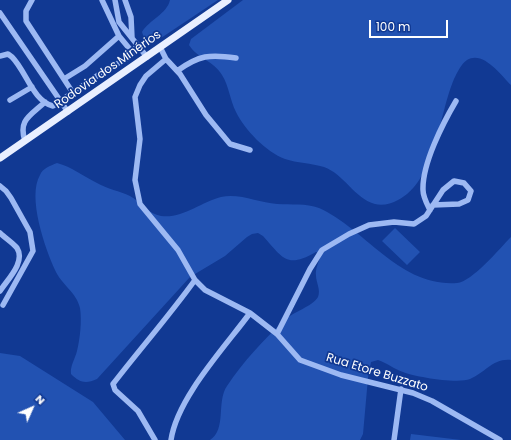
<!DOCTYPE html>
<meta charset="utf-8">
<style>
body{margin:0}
#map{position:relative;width:511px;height:440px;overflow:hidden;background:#113993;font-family:Poppins,sans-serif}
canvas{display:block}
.north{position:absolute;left:12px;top:388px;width:40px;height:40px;-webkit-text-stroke:3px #113993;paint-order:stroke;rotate:45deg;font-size:11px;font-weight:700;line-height:16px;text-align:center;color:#fff}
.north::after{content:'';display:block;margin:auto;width:14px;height:18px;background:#fff;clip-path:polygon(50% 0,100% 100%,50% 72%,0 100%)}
.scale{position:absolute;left:369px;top:20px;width:79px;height:18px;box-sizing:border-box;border:2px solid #fff;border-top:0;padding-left:5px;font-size:12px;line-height:14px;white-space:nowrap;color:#fff;-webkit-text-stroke:3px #113993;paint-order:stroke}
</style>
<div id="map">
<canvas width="511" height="440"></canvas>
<div class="north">N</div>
<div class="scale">100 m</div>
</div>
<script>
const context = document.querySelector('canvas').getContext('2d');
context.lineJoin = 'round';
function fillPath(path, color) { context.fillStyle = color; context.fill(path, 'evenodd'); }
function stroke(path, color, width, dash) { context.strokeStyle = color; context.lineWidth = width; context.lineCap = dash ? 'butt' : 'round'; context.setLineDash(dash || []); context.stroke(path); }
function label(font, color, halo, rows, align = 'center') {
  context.font = font + ' Poppins,sans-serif'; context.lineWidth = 3.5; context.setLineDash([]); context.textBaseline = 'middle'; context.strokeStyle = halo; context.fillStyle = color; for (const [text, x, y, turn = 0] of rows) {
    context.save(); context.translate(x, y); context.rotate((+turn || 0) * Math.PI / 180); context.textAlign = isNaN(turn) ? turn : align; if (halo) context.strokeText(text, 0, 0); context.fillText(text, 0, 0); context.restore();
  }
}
fillPath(new Path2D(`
 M170,0H218L161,38L151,40L144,38L142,32C149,20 167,14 170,0Z
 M243,0H511V85C501,75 483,50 467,60C461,64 457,73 454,79C439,114 435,182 398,200C391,204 382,206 375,204C355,199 344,174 324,167C311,163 297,163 285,159C266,152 245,130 236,112C230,100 229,86 222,75C214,61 197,58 189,45L191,39Z
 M57,163C72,167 83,176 97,183C107,189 120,191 130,196C141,202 149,214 161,216C182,219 201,202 221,197C240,193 259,203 277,204C291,205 306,203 319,208C367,230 399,287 457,283C472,282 500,248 511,237V360C493,358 485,373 470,379C458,384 415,377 403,372C394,369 387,363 378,360L371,362L368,378L363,434L360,440H210C227,429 216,402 227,386C243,362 264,339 285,320C294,311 312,307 318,297C321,290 316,282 316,276C315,269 319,261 321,255L316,252C286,269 283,258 263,236L258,233L252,234L247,237L225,256L190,277L97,379C86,384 80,383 71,374C70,366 75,359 77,351C80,339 82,321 80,308C77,293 61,284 55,270C45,248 27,197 40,175C43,168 50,166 57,163Z
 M395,228L420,252L407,265L382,241Z
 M0,353L20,356L93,402L125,440H0Z
 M411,434L461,440H410Z`), '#2252b2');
stroke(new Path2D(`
 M32,0L26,11V21L73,93
 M102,0L119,36L133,53
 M115,0L119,22L147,57
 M125,0L131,17L132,38
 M0,13L68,112
 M160,47L166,59L146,76L140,85L135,97L140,139L135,180L140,204L178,250L195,280L205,290L250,313L277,334L300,360L341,375L413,393L432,401L500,440
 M0,56L8,54L12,57C26,71 33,101 53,106L107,69L128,58L138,45
 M166,59L180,74L206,115L230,144L250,150
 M177,71C199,55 210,54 236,58
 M64,79L85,66L119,36
 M10,100L32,87
 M25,141C18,120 30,116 45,102
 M0,186L6,191L11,198L30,232L33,251L3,305
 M430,210C427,204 423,197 423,190C422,164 443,123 456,101
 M0,233C5,238 13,243 17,248C26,262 7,280 0,291
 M277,334L310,269L322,250L349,234L369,225L394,222L414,224L426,216L443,190L454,181L464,183L471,191L468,200L459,204L433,205
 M155,440L138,411L115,390L113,384C140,349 169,316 195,280
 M171,440C177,398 225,347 250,313
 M394,440L401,389`), '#9db9f3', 5.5);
stroke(new Path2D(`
 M0,158L228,0`), '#e9efff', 7);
label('12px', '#fff', '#113993', [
 ["Rodovia dos Minérios",108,70,-35],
 ["Rua Etore Buzzato",377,373,17]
]);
</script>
